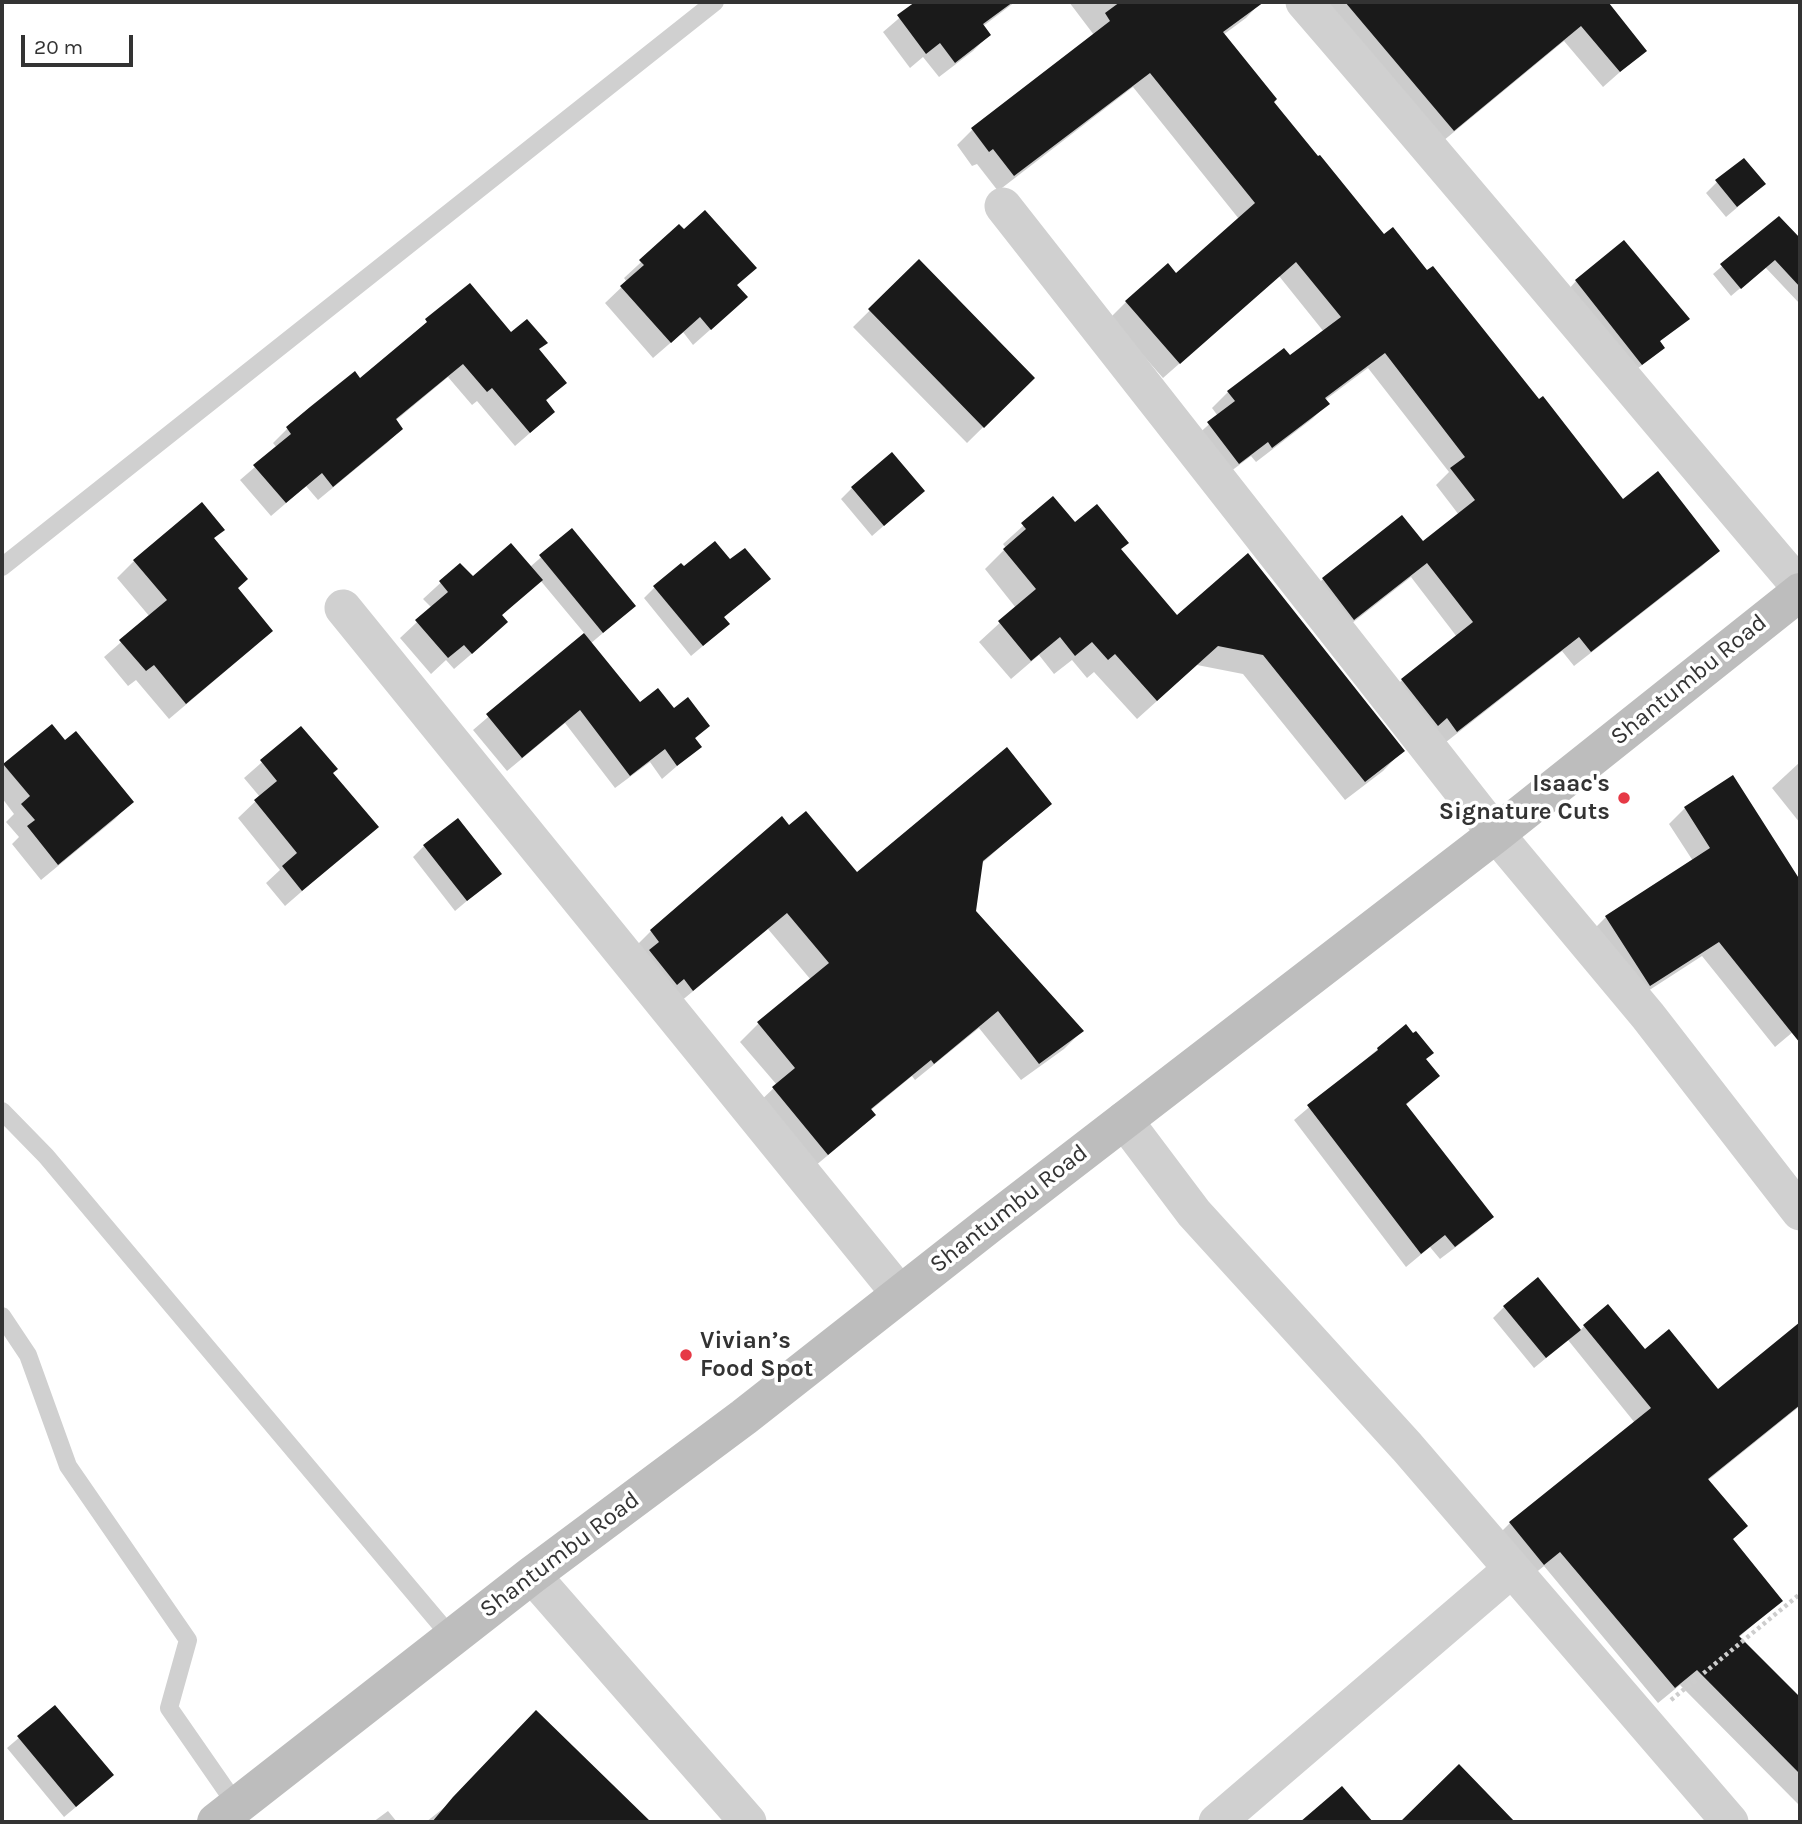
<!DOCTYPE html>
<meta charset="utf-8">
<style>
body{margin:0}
#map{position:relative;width:1802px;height:1824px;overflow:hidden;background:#fff;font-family:Karla,sans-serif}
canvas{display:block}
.frame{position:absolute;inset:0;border:4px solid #333;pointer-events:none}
.scale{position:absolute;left:21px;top:35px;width:112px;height:32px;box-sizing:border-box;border:4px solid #333;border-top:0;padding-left:9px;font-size:21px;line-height:24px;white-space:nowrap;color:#333;-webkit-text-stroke:5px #fff;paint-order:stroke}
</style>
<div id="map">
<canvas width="1802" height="1824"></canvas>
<div class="frame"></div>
<div class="scale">20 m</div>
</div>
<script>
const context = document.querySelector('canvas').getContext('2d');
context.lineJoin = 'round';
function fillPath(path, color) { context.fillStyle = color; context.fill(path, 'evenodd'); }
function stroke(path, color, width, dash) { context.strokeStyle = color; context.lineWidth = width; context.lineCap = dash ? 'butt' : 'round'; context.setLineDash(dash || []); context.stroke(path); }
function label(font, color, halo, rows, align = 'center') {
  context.font = font + ' Karla,sans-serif'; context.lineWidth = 7; context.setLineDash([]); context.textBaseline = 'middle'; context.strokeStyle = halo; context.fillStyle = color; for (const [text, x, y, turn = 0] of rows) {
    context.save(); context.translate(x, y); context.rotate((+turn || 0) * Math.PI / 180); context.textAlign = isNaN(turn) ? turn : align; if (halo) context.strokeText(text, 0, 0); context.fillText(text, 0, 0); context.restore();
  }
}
fillPath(new Path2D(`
 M918,2H1015L982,27L989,35L973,51L939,77L923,57L910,68L883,32Z
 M1069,2H1261L1246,18L1223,35L1272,102L1384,237L1538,402L1622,501L1718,551L1702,566L1574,666L1562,651L1441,746L1386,696L1402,680L1457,637L1411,577L1338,634L1307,595L1323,579L1402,517L1423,544L1459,515L1436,485L1449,472L1368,368L1325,400L1327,404L1312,419L1256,462L1251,456L1222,478L1193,439L1218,416L1212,408L1228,392L1284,350L1290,358L1324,332L1279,276L1163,378L1110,318L1126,302L1176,275L1239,219L1133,87L998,191L977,164L972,166L957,145L972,130L1094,35Z
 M1316,2H1595L1645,50L1603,87L1564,41L1437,146Z
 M1717,182L1753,194L1726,217L1706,193Z
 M1779,218L1800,241V304L1765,267L1731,296L1713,274Z
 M679,227L736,286L729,313L693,345L683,332L653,358L605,303L627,282L624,278Z
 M919,262L1033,378L967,443L853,327Z
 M1576,281L1687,319L1659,342L1663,348L1654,356L1633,372L1568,290Z
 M470,285L511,334L537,350L564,383L545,402L538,426L515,446L477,401L472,405L448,377L395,421L401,429L387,443L318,500L306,486L271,516L240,480L277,448L273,443L287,429L311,408L360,380Z
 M852,488L912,501L872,536L841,499Z
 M1053,499L1075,524L1119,550L1177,618L1248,556L1402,751L1383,771L1345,800L1243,674L1197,665L1137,719L1094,672L1087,678L1072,660L1054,674L1039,655L1011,679L979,642L1016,608L985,569L1006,548L1003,544Z
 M202,505L222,530L213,539L236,588L254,647L169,719L136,680L128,686L104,657L150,617L117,578L134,561Z
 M572,530L623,616L590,644L640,705L673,711L707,726L694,740L699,747L662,779L650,762L615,788L565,723L507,771L473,730L585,634L540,580L501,616L490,638L454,669L446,660L431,674L400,638L432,608L423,599L460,565L472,578L530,567Z
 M684,569L758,589L723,618L717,634L691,656L644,598L655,587Z
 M52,726L65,742L131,802L115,819L41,880L12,844L19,837L6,822L14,814L2,798V768Z
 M301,728L331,774L376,827L285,906L266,883L280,870L238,818L260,797L244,778Z
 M1800,762V823L1772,788Z
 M1732,778L1800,883V1026L1775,1047L1702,956L1634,1000L1590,933L1606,917L1693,861L1669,824L1685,808Z
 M1049,804L981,864L974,912L1082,1031L1064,1049L1021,1080L979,1028L915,1080L912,1076L871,1110L874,1115L856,1132L809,1171L755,1106L777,1085L740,1042L758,1024L811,980L768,929L674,1007L633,949L651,931L789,827L857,874Z
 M424,846L500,873L455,911L413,857Z
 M1378,1049L1424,1060L1438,1076L1405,1106L1491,1217L1477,1231L1440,1259L1430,1247L1406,1267L1294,1120Z
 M1504,1307L1580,1331L1584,1326L1645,1351L1718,1392L1800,1324V1406L1707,1481L1732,1540L1781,1600L1738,1638L1800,1700V1806L1680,1685L1658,1703L1544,1566L1528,1579L1494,1539L1510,1523L1635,1423L1568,1340L1534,1368L1493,1318Z
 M55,1707L101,1786L64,1817L7,1748Z
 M536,1713L648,1822H426L445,1807Z
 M1459,1767L1509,1819L1506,1822H1402Z
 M388,1811L397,1822H373Z`), '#0003');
fillPath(new Path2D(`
 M915,2H1013L983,24L991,35L955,63L940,43L926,54L897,15Z
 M1120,2H1264L1223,32L1277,99L1274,102L1318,156L1320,155L1384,234L1393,227L1427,270L1433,266L1539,399L1543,396L1623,499L1658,471L1720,551L1591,652L1579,637L1457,732L1447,718L1438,726L1401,679L1473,622L1427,563L1354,620L1322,578L1402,515L1423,541L1475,500L1450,468L1465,457L1385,353L1325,398L1330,404L1272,448L1268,442L1239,464L1207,422L1235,401L1227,391L1284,348L1290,355L1341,317L1296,262L1180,364L1125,301L1168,263L1176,273L1255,203L1150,73L1014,176L993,149L989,152L971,128L1110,21L1105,13Z
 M1345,2H1611L1609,3L1647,51L1620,72L1581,26L1454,131Z
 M1744,158L1766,184L1737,207L1715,180Z
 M705,210L757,268L737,285L748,297L711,330L700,317L671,343L620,286L644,265L639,260L679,224L684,229Z
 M1779,216L1800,238V287L1775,260L1741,289L1720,264Z
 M1624,240L1690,319L1660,341L1665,348L1642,365L1575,280Z
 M919,259L1035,378L984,428L868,309Z
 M470,283L511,332L527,319L548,343L539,349L567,383L546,400L555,412L530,433L492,388L487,392L463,364L396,419L403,429L333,487L322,473L286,503L253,465L291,434L286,427L310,407L355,371L360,378L427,322L425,319Z
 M892,452L925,491L884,526L851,487Z
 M1053,496L1075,522L1097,504L1129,543L1121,549L1177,615L1248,553L1405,751L1365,782L1263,655L1218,646L1157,701L1115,654L1108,660L1092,642L1075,656L1060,637L1031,661L998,621L1036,589L1003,549L1026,529L1021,523Z
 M202,502L225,530L214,538L248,579L238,588L273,631L186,704L154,665L146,671L119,640L167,600L133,560Z
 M572,528L636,606L603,633L539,555Z
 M715,541L730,559L745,548L771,579L724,617L730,624L703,646L653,586L681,563L684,566Z
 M511,543L543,580L502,615L508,622L472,654L464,645L448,658L415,620L448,592L439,581L460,563L473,576Z
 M584,633L640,702L658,688L674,708L688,697L710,726L695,738L702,747L677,766L665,749L630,776L580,710L522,758L486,714Z
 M52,724L65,740L76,731L134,802L58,865L27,826L35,820L21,804L30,796L3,764Z
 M301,726L338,769L333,773L379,827L302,891L282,866L297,853L254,800L277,781L260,760Z
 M1007,747L1052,804L983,861L976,911L1084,1031L1039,1064L998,1011L934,1064L931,1060L871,1109L876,1115L828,1155L772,1087L795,1068L757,1022L829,963L787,913L693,991L684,979L677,985L649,950L659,942L650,930L782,816L789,825L806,811L857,872Z
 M1733,775L1800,880V1043L1719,942L1650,986L1605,916L1710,848L1684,807Z
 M458,818L502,874L467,901L423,845Z
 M1406,1024L1413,1033L1416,1031L1434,1053L1426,1059L1440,1076L1406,1104L1494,1217L1455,1247L1445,1235L1421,1254L1307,1105L1378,1050L1377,1048Z
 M1538,1277L1581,1330L1546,1358L1503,1306Z
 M1608,1304L1645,1349L1669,1329L1718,1389L1800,1322V1405L1708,1479L1748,1526L1733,1539L1783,1601L1739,1636L1800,1697V1774L1697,1670L1675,1688L1560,1552L1544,1565L1509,1522L1651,1408L1583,1325Z
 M55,1705L114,1775L76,1807L17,1736Z
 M536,1710L651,1822H432L453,1797Z
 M1459,1764L1515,1822H1400Z
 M1342,1786L1373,1822H1300Z`), '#1a1a1a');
stroke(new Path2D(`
 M1671,1700L1800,1594`), '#cdcdcd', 4.5, [3.5, 3.5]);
stroke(new Path2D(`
 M2,567L715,2
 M2,1111L46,1156L452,1638
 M2,1316L28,1355L68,1466L188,1640L169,1708L237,1806`), '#d0d0d0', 18);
stroke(new Path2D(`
 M1304,2C1471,195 1634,392 1800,587
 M1003,206L1496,834L1648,1016L1800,1212
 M343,608L900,1294
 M1124,1120L1194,1213L1407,1447L1730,1822
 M532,1575L748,1822
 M1217,1822L1512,1569`), '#d0d0d0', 37);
stroke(new Path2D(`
 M216,1822L532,1575L744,1417L991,1223L1496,834L1800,592`), '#bdbdbd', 38);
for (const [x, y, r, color] of [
 [1624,798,7,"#e63946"],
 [686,1355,7,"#e63946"]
]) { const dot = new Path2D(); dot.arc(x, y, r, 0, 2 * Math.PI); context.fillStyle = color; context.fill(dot); stroke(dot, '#fff', 2.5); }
label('24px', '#333', '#fff', [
 ["Shantumbu Road",1689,680,-39],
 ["Shantumbu Road",1009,1209,-38],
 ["Shantumbu Road",560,1555,-37]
]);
label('bold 24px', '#333', '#fff', [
 ["Isaac's",1610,784],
 ["Signature Cuts",1610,812],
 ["Vivian’s",700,1341,"left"],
 ["Food Spot",700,1369,"left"]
], 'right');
</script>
